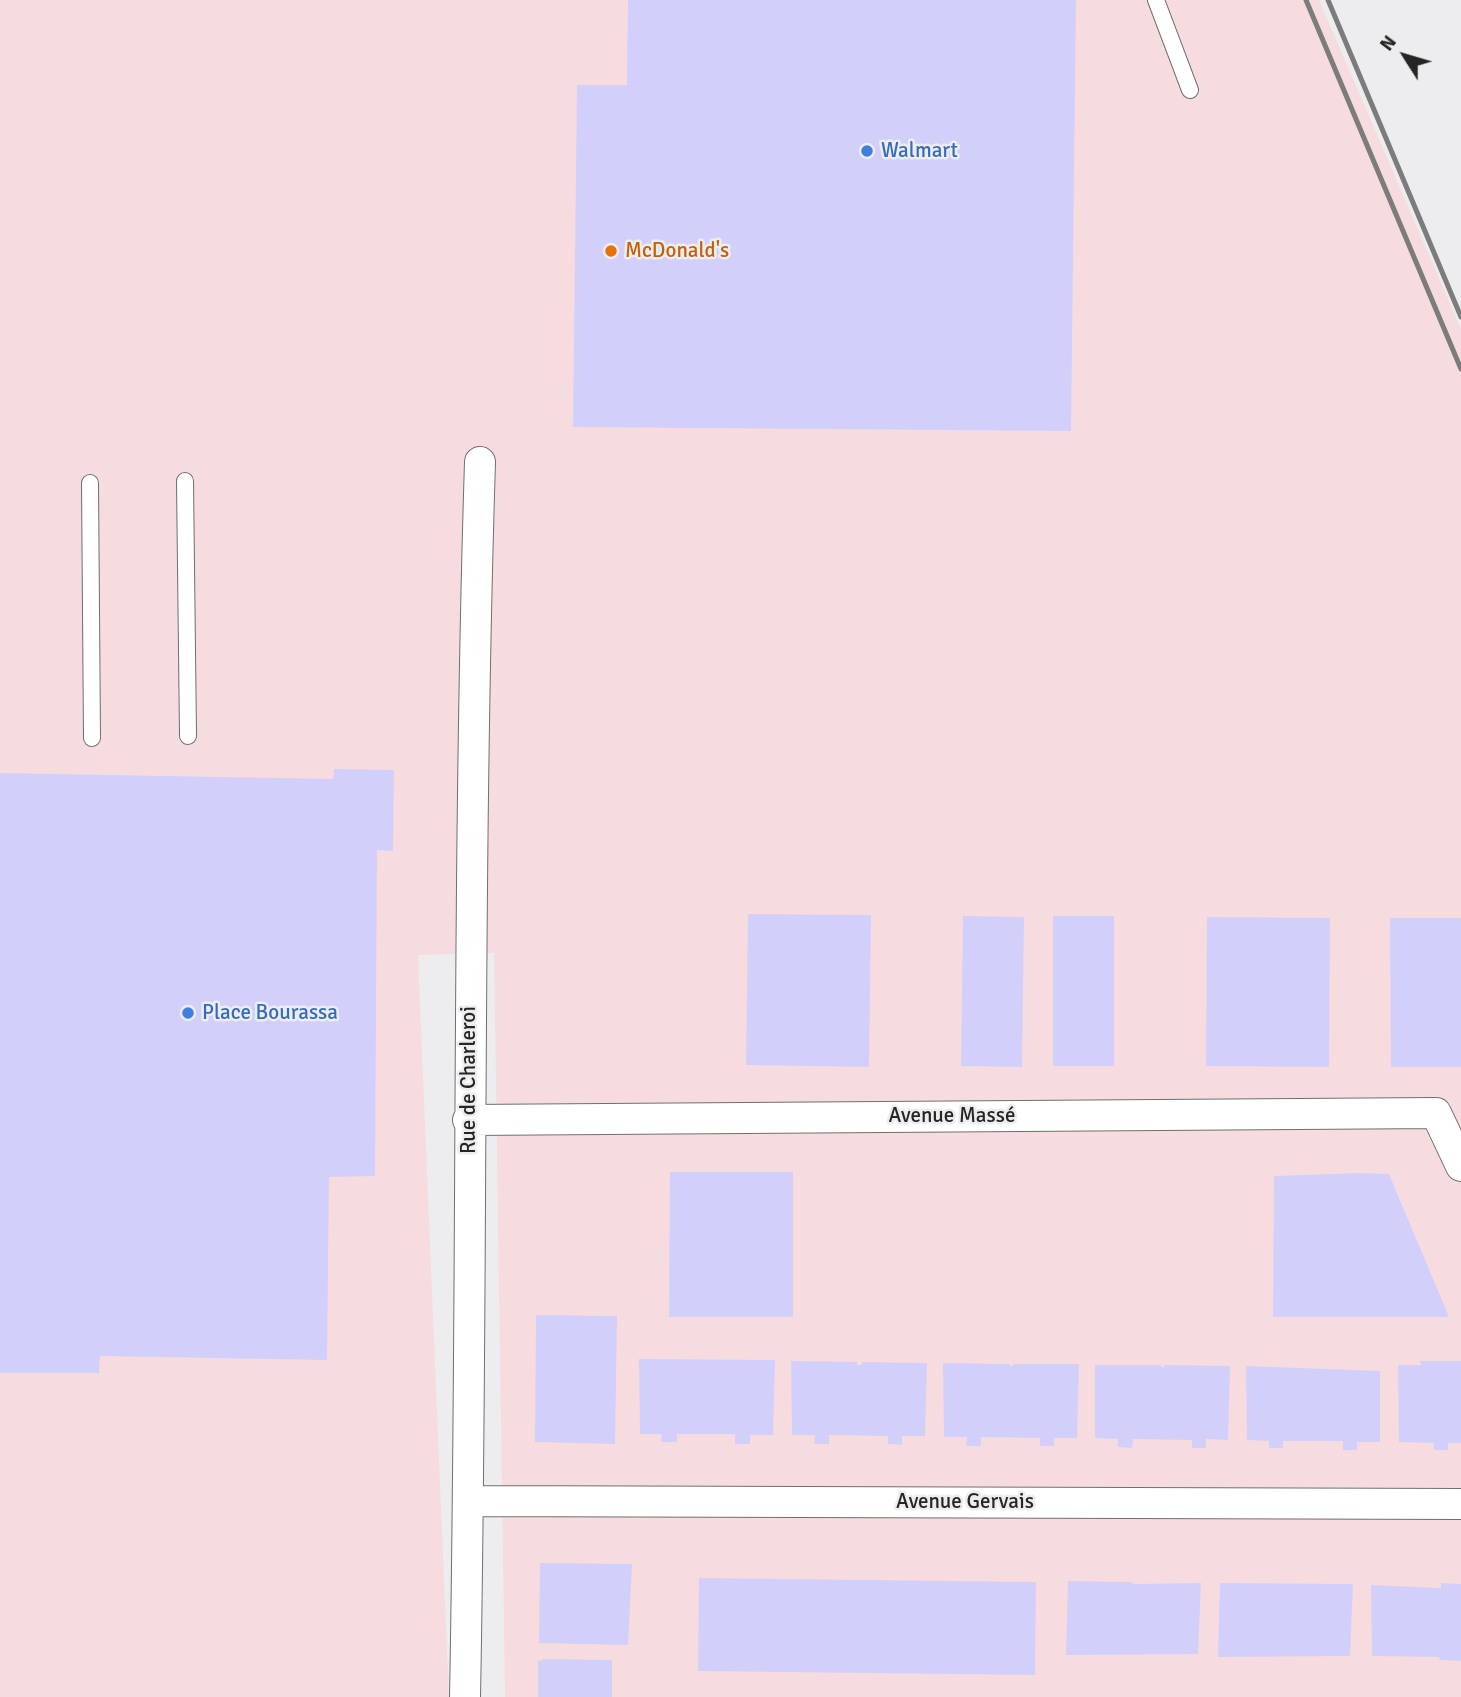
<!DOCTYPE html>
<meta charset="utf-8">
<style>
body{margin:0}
#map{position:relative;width:1461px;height:1697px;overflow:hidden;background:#ededef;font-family:Signika,sans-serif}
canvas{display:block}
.north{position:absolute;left:1370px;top:21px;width:70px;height:70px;-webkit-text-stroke:5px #ededef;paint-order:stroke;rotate:307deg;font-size:19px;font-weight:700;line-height:28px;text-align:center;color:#252525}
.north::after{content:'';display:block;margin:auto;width:24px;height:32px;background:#252525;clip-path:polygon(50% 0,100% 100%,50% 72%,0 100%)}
</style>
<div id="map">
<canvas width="1461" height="1697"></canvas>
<div class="north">N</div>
</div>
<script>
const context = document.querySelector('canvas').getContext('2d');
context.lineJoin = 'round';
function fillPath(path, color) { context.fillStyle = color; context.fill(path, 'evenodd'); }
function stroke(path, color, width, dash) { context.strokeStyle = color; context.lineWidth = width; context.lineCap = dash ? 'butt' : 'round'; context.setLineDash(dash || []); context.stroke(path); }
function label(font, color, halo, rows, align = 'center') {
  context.font = font + ' Signika,sans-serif'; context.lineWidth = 5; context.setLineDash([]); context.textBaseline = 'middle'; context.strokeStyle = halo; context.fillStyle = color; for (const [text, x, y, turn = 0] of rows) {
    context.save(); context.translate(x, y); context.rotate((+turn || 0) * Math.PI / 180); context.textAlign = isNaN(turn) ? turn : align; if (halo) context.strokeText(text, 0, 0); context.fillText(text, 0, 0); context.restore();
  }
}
fillPath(new Path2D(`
 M0,0H1319L1461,329V1697H505L494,953L418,955L449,1697H0Z`), '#f7dcdf');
fillPath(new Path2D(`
 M628,0H1076L1071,431L573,427L577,85H627Z
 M334,769L394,770L393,851L377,850L375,1176L329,1177L327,1360L100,1356L99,1373H0V773L333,779Z
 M748,914L871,915L869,1067L746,1065Z
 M963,916L1024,917L1022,1067L961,1066Z
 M1053,916H1114V1066H1053Z
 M1207,917L1330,918L1329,1067L1206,1066Z
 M1390,918H1461V1067H1391Z
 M670,1172H793V1317H669Z
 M1360,1173L1389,1174L1449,1317H1273L1274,1176Z
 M536,1315L617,1316L615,1444L535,1442Z
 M639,1359L775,1360L773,1435H750V1444H735V1434H677V1442H661L662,1434H640Z
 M791,1361L857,1362V1365H861L862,1362L927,1363L925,1436H902V1445L888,1444V1436L829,1435V1444H814L815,1435H792Z
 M1420,1361H1461V1443H1448V1450H1434V1443L1399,1442L1398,1365H1421Z
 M943,1363L1009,1364L1011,1367L1014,1364H1079L1077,1438H1054V1446H1040V1438L981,1437V1446H966L967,1437H944Z
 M1095,1365H1160L1163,1368L1165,1365L1230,1366L1228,1440L1206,1439V1448H1192V1440L1133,1439L1132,1448L1118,1447V1439L1095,1438Z
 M1246,1366L1380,1371V1442H1357V1450H1343V1441H1283V1448H1269V1441L1247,1440Z
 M540,1563L632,1564L628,1645L539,1643Z
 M699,1578L1036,1582L1035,1675L698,1671Z
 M1068,1581L1131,1582L1134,1584L1201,1583L1198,1654L1066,1655Z
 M1220,1583L1353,1584L1350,1656L1218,1657Z
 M1441,1583L1461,1584V1661L1440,1660L1439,1657L1372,1656L1371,1585L1441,1588Z
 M544,1659L612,1660V1697H538V1661Z`), '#d2d0fb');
const lane = new Path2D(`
 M1156,0L1190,90
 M185,481L188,736
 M90,483L92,738`);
const street = new Path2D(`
 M468,1120L1436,1113L1461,1166
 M469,1501L1461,1504
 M465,1697C473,1285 467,874 480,462`);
stroke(lane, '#6f6f70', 18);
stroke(street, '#6f6f70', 32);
stroke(lane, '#fff', 16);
stroke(street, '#fff', 30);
stroke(new Path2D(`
 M1306,0L1461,369
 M1328,0L1461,317`), '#7c7c7d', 5);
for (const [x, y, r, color] of [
 [867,151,7,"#3f7fe0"],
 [611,251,7,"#e8710a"],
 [188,1013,7,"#3f7fe0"]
]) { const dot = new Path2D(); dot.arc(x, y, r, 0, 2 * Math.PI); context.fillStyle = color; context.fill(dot); stroke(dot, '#ededef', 2.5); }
label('21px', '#366cbe', '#ededef', [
 ["Walmart",881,151],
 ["Place Bourassa",202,1013]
], 'left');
label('21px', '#c56008', '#ededef', [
 ["McDonald's",625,251]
], 'left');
label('21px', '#252525', '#ededef', [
 ["Rue de Charleroi",469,1080,-90],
 ["Avenue Massé",952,1116],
 ["Avenue Gervais",965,1502]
]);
</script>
